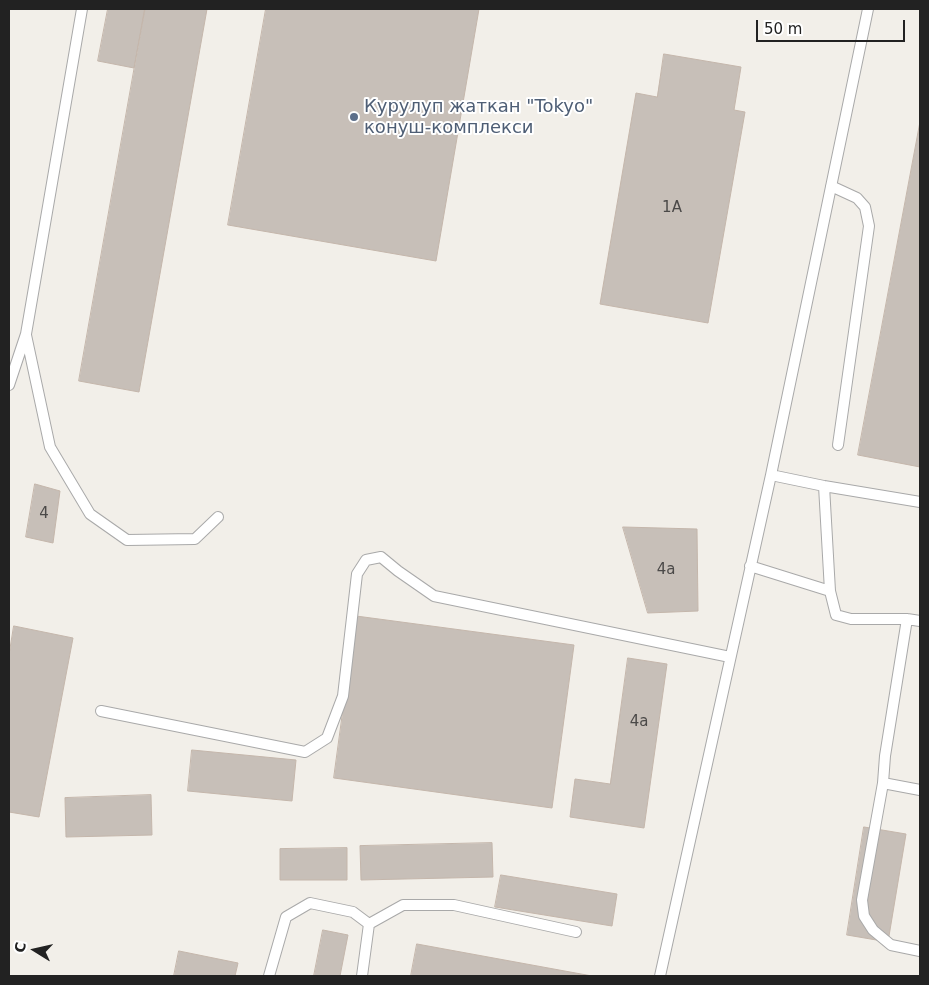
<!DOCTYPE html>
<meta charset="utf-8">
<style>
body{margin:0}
#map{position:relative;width:929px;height:985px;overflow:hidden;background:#f2efe9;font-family:"DejaVu Sans",sans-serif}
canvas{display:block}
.frame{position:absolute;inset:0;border:10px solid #222;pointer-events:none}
.north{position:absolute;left:10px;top:925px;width:50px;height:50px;-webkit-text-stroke:4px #fff;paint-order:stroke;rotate:280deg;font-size:14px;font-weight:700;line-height:20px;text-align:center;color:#222}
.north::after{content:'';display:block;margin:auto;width:18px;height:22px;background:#222;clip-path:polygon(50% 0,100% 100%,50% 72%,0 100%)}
.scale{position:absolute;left:756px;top:20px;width:149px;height:22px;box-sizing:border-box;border:2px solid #222;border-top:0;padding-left:6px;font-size:15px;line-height:18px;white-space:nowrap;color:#222;-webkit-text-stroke:4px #fff;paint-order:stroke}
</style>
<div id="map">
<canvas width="929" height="985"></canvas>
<div class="frame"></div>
<div class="north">С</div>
<div class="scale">50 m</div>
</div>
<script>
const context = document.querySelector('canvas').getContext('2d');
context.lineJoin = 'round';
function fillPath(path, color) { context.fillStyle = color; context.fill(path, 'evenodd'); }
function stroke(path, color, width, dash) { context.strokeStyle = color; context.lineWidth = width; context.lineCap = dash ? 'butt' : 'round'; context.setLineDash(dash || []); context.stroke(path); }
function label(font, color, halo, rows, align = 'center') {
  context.font = font + ' "DejaVu Sans",sans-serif'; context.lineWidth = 4; context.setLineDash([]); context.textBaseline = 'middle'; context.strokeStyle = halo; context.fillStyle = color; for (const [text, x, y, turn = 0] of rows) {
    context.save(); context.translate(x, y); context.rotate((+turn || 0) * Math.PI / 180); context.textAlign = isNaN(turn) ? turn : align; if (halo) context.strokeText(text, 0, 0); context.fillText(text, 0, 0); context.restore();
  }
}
const building = new Path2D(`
 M108,9H145L134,68L98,61Z
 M145,9H207L139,392L79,381Z
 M266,9H479L436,261L228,225Z
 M664,54L741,67L734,110L745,112L708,323L600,304L636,93L657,97Z
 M920,122V467L858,455Z
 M35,484L60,491L53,543L26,537Z
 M623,527L697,529L698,611L648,613Z
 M356,616L574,645L552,808L334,778Z
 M14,626L73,638L39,817L9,812V655Z
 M628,658L667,664L644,828L570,817L575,779L610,784Z
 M192,750L296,760L292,801L188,791Z
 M151,795L152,835L66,837L65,798Z
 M864,827L906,834L888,942L847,935Z
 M492,843L493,877L361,880L360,846Z
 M347,848V880H280V849Z
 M501,875L617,894L612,926L495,907Z
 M323,930L348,935L340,976H314Z
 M417,944L592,976H411Z
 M179,951L238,963L235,976H174Z`);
fillPath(building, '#c7bfb8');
stroke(building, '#c4b6ab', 1);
const lane = new Path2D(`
 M831,186L857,198L865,207L869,226L838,445
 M26,335L50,447L90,514L127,540L195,539L218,517
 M9,385L26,334L82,9
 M771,475L824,486L920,502
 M824,486L830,591L836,615L851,619H907L920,621
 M750,566L830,591
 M907,619L885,756L883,783L920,790
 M101,711L305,752L327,738L343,696L357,574L366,560L381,557L398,571L434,596L730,657
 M883,783L862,900L864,916L873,930L891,945L920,951
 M369,924L403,905H454L576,932
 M269,976L286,917L310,903L353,912L369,924L362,976
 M660,976L771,475L868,9`);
stroke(lane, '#a9a9a9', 12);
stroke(lane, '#fff', 10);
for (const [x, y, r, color] of [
 [354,117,5,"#5c6f8a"]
]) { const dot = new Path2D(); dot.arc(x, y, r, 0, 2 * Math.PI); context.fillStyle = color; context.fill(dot); stroke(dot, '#fff', 2); }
label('15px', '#4b4948', null, [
 ["1А",672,208],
 ["4",44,514],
 ["4а",666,570],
 ["4а",639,722]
]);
label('18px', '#4e5e75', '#fff', [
 ["Курулуп жаткан \"Tokyo\"",364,107],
 ["конуш-комплекси",364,128]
], 'left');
</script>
